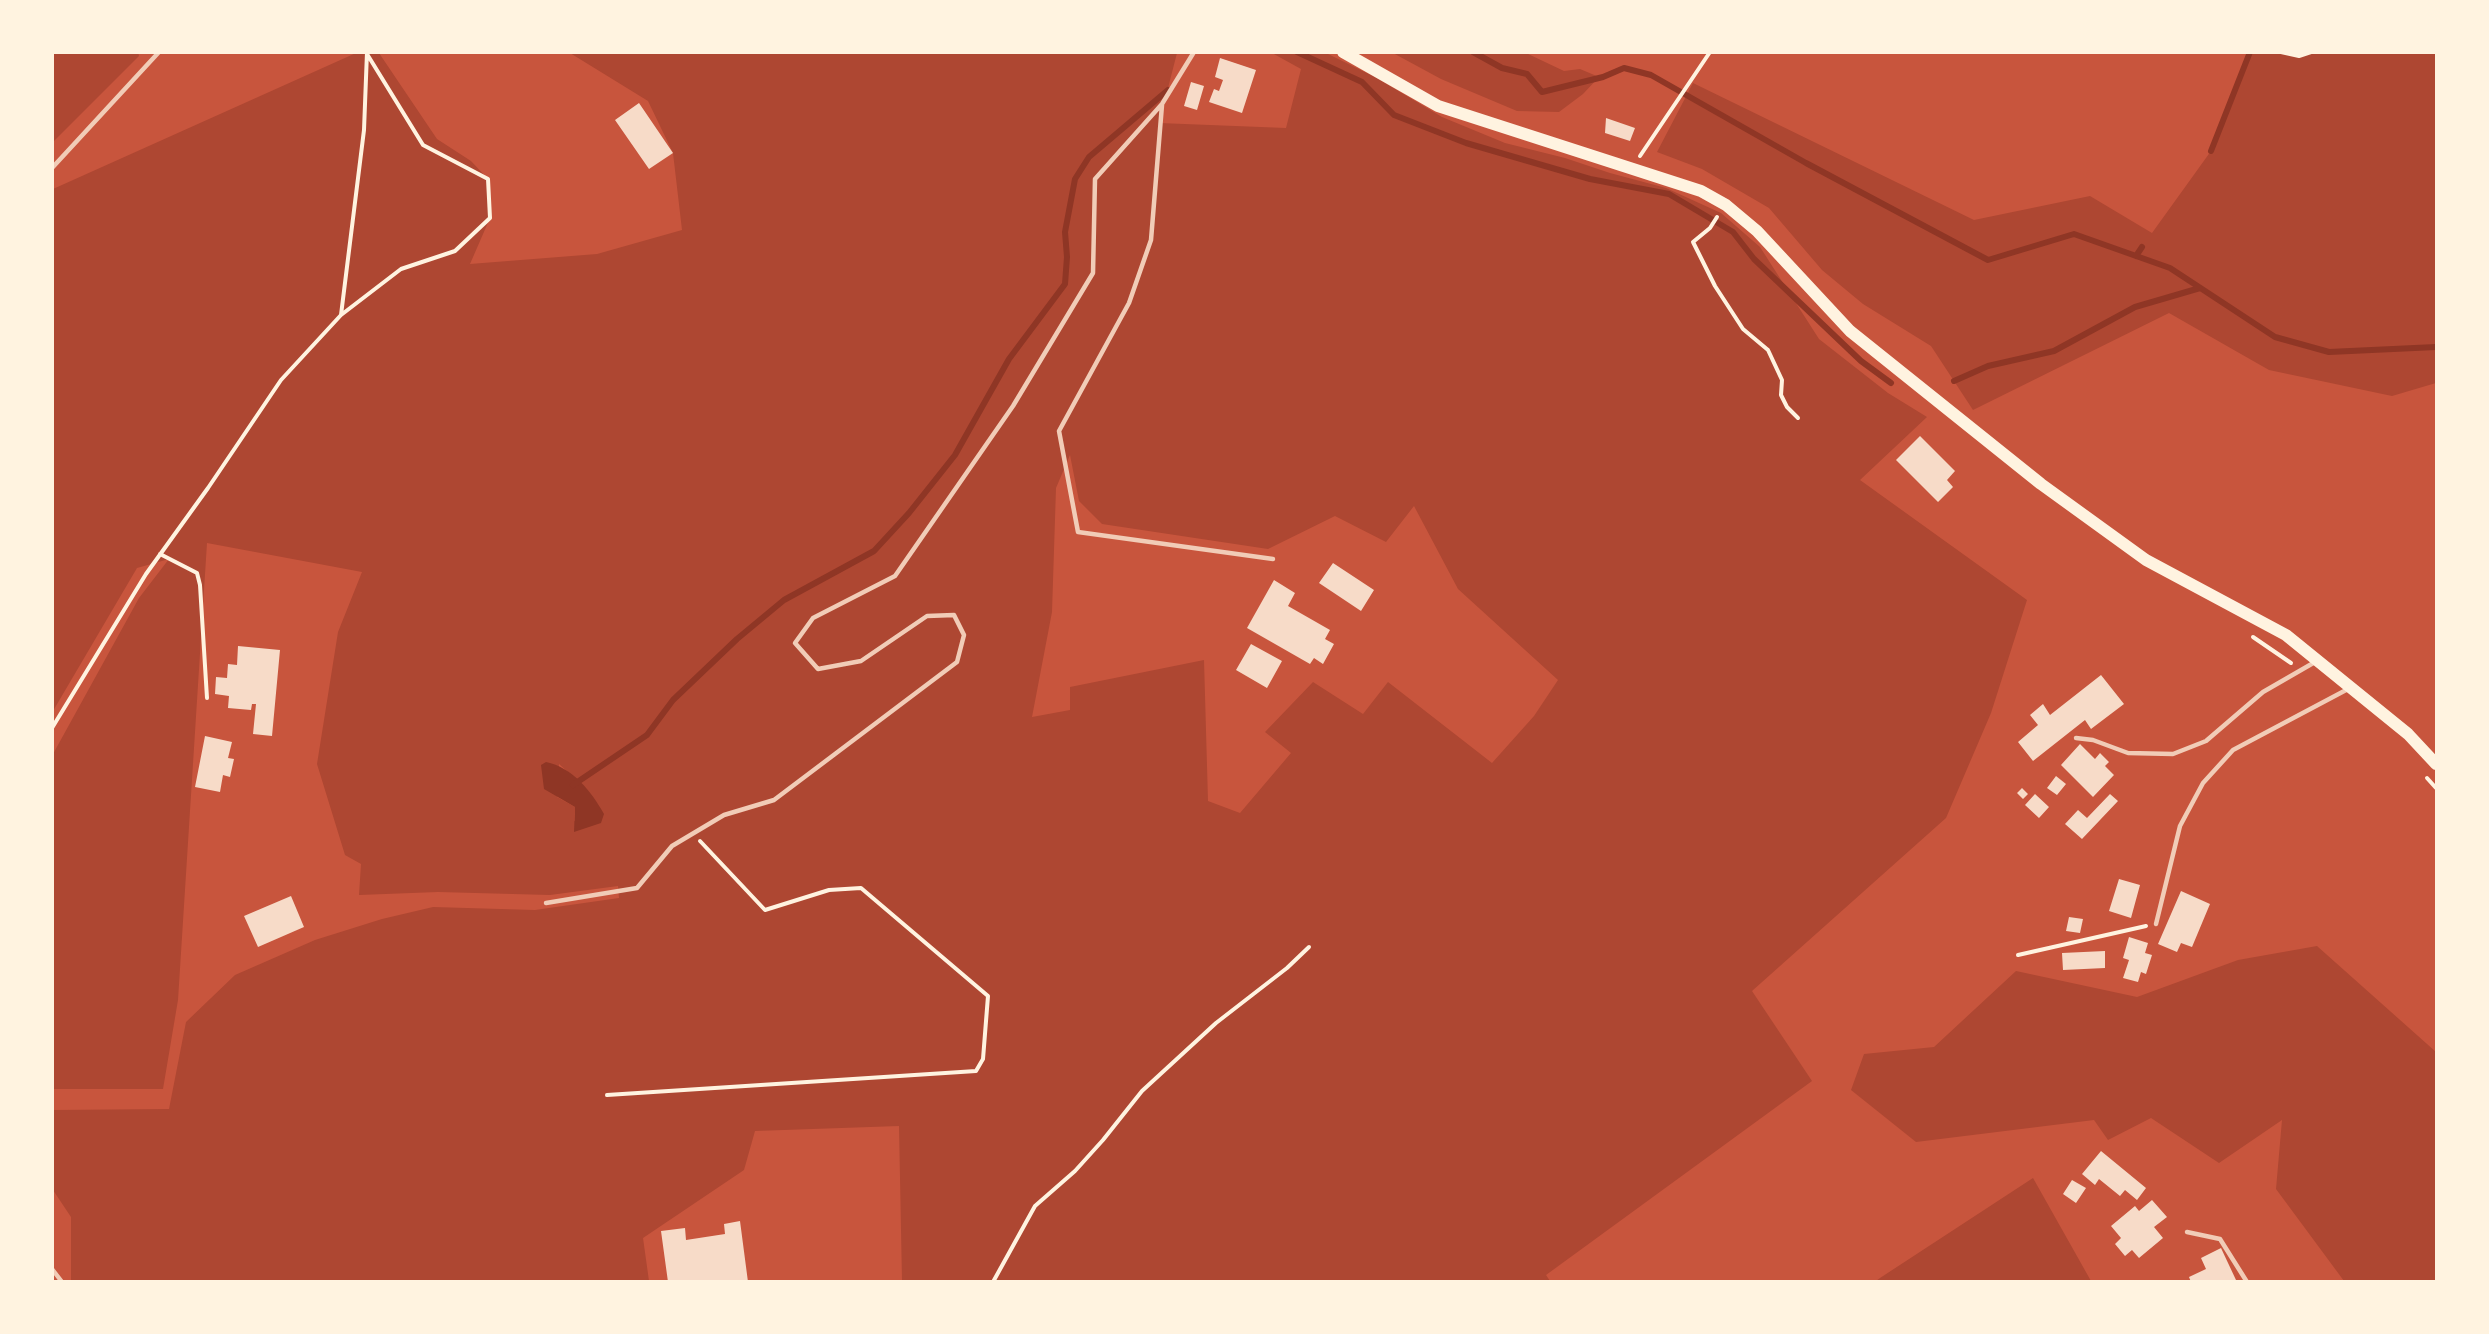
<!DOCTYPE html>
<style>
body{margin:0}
#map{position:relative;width:2489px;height:1334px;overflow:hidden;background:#c8553d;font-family:"PT Serif",serif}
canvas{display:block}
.frame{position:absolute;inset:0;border:54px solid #fff3e0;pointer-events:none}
</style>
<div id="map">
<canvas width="2489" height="1334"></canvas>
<div class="frame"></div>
</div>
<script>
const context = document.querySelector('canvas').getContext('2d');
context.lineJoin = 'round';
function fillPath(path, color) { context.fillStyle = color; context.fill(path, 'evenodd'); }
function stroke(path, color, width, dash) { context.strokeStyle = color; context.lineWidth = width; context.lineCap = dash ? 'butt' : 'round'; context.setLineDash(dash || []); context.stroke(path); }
fillPath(new Path2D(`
 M53,52H138L139,56L53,142Z
 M356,53H379L437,139L471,161L488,179L490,218L470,264L597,254L682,230L673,153L648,101L570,53H1177L1159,123L1286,128L1301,69L1272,53H1326L1375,77L1442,117L1505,143L1565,158L1610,173L1666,188L1721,213L1760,247L1819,339L1888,393L1927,417L1860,480L2027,600L1991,713L1946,818L1752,991L1812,1081L1546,1275L1550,1281H902L899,1126L755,1131L744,1170L643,1238L649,1281H71V1217L53,1190V1110L169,1109L186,1022L235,975L315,940L382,919L433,907L535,910L619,898L618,886L550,895L438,892L359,895L361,864L345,855L317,764L338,632L362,572L207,543L178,1000L163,1089H53V754L139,598L169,559L137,568L53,711V189ZM1070,455L1079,501L1102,524L1268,549L1335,516L1386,542L1414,506L1458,589L1558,680L1534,716L1492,763L1388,682L1363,714L1313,682L1265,732L1291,753L1240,813L1208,801L1204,660L1070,687V710L1032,717L1052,612L1056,488ZM559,764L569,773L601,823L574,821L575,807L557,797Z
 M1393,53H1526L1564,71L1580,69L1599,77L1583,94L1559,112L1517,111L1441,79Z
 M2250,53H2436V383L2392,396L2269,370L2169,313L1973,410L1931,346L1863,304L1822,270L1769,208L1702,169L1657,152L1693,83L1974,220L2090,196L2152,233L2211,151Z
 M2317,946L2436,1052V1281H2344L2276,1189L2282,1120L2219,1163L2151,1118L2108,1140L2094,1120L1916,1142L1851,1090L1864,1054L1934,1047L2016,971L2137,997L2238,960Z
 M2033,1178L2091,1281H1876L1880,1278Z`), '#ae4732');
fillPath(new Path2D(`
 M546,762C572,767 592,792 604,814L601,823L574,832L575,807L544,789L541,765Z`), '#8f3625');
stroke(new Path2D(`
 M1297,52L1362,82L1394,115L1466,143L1590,179L1669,194L1733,232L1754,259L1861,361L1891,383
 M1473,52L1502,68L1527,74L1542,92L1603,77L1624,68L1651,75L1806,163L1988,260L2074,234L2170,268L2275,337L2329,352L2436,347
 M2211,151L2250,52
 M2136,256L2142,247
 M1954,381L1988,366L2054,351L2135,307L2200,288
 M573,785L647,735L673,700L737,639L784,600L874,551L909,513L955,455L1009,359L1065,284L1067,257L1065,232L1075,179L1089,157L1168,90`), '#8f3625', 6);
fillPath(new Path2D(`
 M1220,58L1256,70L1242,113L1209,102L1214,89L1219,91L1223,80L1215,77Z
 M1191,82L1204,86L1197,110L1184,106Z
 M639,103L673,153L649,169L615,120Z
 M1606,118L1635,128L1630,141L1605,133Z
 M1920,436L1955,471L1947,480L1953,487L1938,502L1896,460Z
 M1333,563L1374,590L1361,611L1319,583Z
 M1274,580L1295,593L1288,606L1330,630L1325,639L1334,644L1323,664L1314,658L1310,664L1247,628Z
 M1251,644L1282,661L1267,688L1236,670Z
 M238,646L280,650L272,736L253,734L256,704H252L251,710L228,708L229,696L215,694L216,677L227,678L228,664L237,665Z
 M2101,675L2124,704L2091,729L2085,720L2033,761L2018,742L2038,725L2030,715L2043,704L2050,715Z
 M205,736L232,742L228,758L234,759L230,777L223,775L220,792L195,787Z
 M2080,744L2095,759L2100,753L2109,762L2105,766L2114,775L2093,797L2061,765Z
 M2056,776L2066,784L2057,795L2047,788Z
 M2022,788L2028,794L2023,799L2017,793Z
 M2035,794L2049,807L2039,818L2025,805Z
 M2110,794L2118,801L2082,839L2065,824L2078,810L2087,818Z
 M2119,879L2140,885L2131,918L2109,911Z
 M2181,891L2210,904L2192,947L2181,943L2177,952L2158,944Z
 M291,896L304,927L258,947L244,916Z
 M2069,917L2083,919L2080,933L2066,931Z
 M2129,937L2148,943L2145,953L2152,955L2146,974L2141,972L2138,982L2123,978L2129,960L2123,958Z
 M2105,951V968L2063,970L2062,953Z
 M2101,1151L2146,1188L2137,1200L2125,1190L2120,1196L2099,1179L2095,1185L2082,1174Z
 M2072,1180L2086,1188L2076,1203L2063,1194Z
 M2152,1200L2167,1217L2154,1227L2163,1238L2139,1258L2132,1250L2125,1256L2115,1244L2121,1238L2111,1226L2135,1206L2139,1211Z
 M740,1221L748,1282H668L661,1231L685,1228L686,1240L725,1234L724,1224Z
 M2221,1248L2236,1280L2191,1282L2189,1277L2206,1269L2201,1258Z`), '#f7dbc8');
stroke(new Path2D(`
 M2281,52L2299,56L2311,52
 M1640,156L1710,52
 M1717,217L1710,228L1693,242L1715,286L1743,329L1768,350L1782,380L1781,395L1787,407L1798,418
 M341,315L401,269L455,251L490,218L488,179L423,145L367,54
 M160,554L197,573L200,585L207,698
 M2253,637L2291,663
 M52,728L146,574L208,488L281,380L341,315L364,130L367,52
 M2427,778L2436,788
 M2018,955L2146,926
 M607,1095L976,1071L983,1059L988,996L861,888L829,890L765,910L700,841
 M993,1282L1035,1206L1075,1171L1103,1140L1142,1091L1216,1023L1287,968L1309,947`), '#fff3e0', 4);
stroke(new Path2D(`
 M1162,105L1151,240L1129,303L1059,431L1078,532L1273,559
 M52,168L159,52
 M2076,738L2093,740L2128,753L2173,754L2206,741L2263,692L2315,662
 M546,903L637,888L672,846L724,815L774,800L957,662L964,635L954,615L927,616L861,661L818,669L795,643L813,618L895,576L1013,406L1093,273L1095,179L1162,104L1194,52
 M2156,924L2180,826L2203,783L2233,750L2348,689
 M2187,1232L2220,1239L2247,1282
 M52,1269L62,1282`), '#f1ccb7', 4.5);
stroke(new Path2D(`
 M1343,52L1438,106L1701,191L1726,205L1757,231L1850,331L2041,484L2146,560L2286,635L2408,734L2436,764`), '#fff3e0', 12);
</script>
